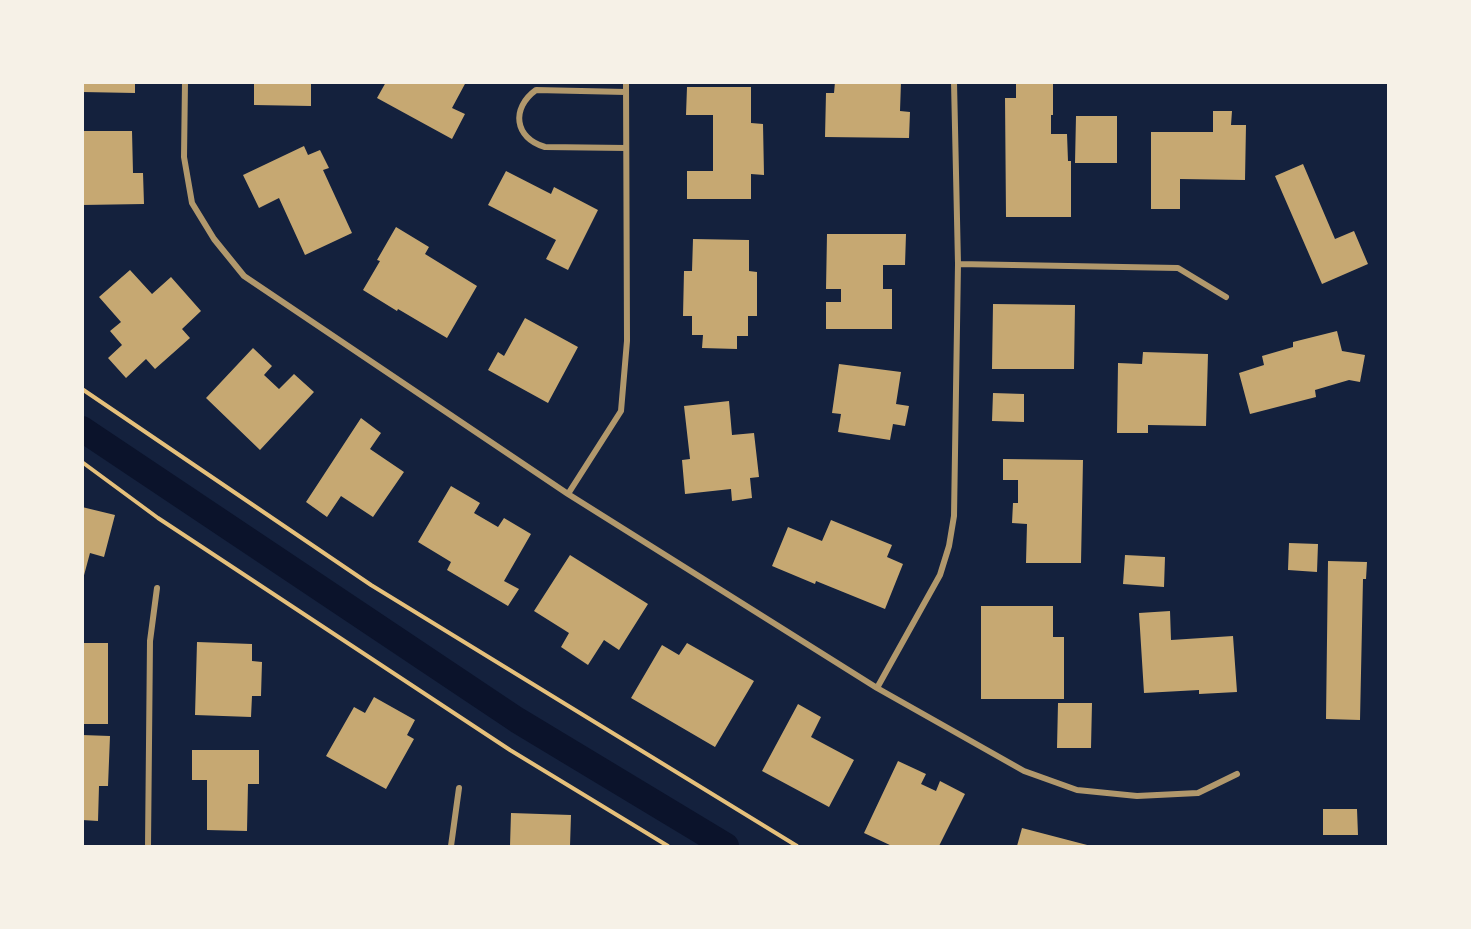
<!DOCTYPE html>
<style>
body{margin:0}
#map{position:relative;width:1471px;height:929px;overflow:hidden;background:#14213d;font-family:"Roboto Condensed",sans-serif}
canvas{display:block}
.frame{position:absolute;inset:0;border:84px solid #f6f1e7;pointer-events:none}
</style>
<div id="map">
<canvas width="1471" height="929"></canvas>
<div class="frame"></div>
</div>
<script>
const context = document.querySelector('canvas').getContext('2d');
context.lineJoin = 'round';
function stroke(path, color, width, dash) { context.strokeStyle = color; context.lineWidth = width; context.lineCap = dash ? 'butt' : 'round'; context.setLineDash(dash || []); context.stroke(path); }
function fillPath(path, color) { context.fillStyle = color; context.fill(path, 'evenodd'); }
stroke(new Path2D(`
 M82,429L517,720L726,846`), '#0b132b', 26);
fillPath(new Path2D(`
 M82,82H135V93L82,92Z
 M254,82H311V106L254,105Z
 M386,82H466L452,108L465,114L452,139L377,98Z
 M835,82H901L900,111L910,112L909,138L825,137L826,93H834Z
 M1016,82H1053V115H1051V134H1067L1068,161H1071V217H1006L1005,98H1016Z
 M687,87H751V123L763,124L764,175L751,174V199H687V171H713V115H686Z
 M1213,111H1232L1231,125H1246L1245,180L1180,179V209H1151V132H1213Z
 M1076,116H1117V163H1075Z
 M82,131H132L133,173H143L144,204L82,205Z
 M304,146L308,155L320,150L329,168L323,170L352,233L305,255L279,198L259,208L243,175Z
 M1303,164L1335,239L1354,231L1368,264L1322,284L1275,176Z
 M506,171L551,194L554,187L598,210L568,270L546,259L556,240L488,205Z
 M396,227L429,247L425,254L477,286L447,338L398,309L397,311L363,290L380,261L377,260Z
 M827,234H906L905,265H883V289H892V329H826V302H841V289H826Z
 M693,239L749,240V271L757,272V316H748V336H737V349L702,348L703,335H692V316H683L684,271H692Z
 M130,270L152,294L171,277L201,311L182,329L190,338L155,369L146,359L126,378L108,358L122,345L110,331L121,322L99,297Z
 M993,304L1075,305L1074,369H992Z
 M525,318L578,347L548,403L488,370L498,352L504,356Z
 M1337,331L1342,351L1365,355L1360,382L1349,380L1315,390L1316,397L1250,414L1239,373L1264,365L1262,356L1293,347V342Z
 M253,348L272,366L264,375L279,389L294,374L314,392L260,450L206,398Z
 M1143,352L1208,354L1206,426L1148,425V433H1117L1118,363L1142,364Z
 M839,364L901,372L896,404L909,406L905,426L893,424L890,440L838,432L841,414L832,413Z
 M993,393L1024,394V422L992,421Z
 M729,401L732,435L754,433L759,477L750,478L752,498L732,501L731,489L685,494L682,460L690,459L684,406Z
 M361,418L381,433L370,449L404,472L373,517L341,496L327,517L306,502Z
 M1003,459L1083,460L1081,563H1026L1027,524L1012,523L1013,503H1018V480H1003Z
 M451,486L480,503L474,513L498,527L504,518L531,534L504,581L519,589L508,606L447,570L451,562L418,542Z
 M82,507L115,515L104,557L90,553L83,579Z
 M831,520L892,545L887,557L903,564L885,609L816,581L815,584L772,566L788,527L822,541Z
 M1289,543L1318,544L1317,572L1288,570Z
 M570,555L648,604L619,650L604,640L588,665L561,647L569,633L534,611Z
 M1125,555L1165,557L1164,587L1123,584Z
 M1328,561L1367,562L1366,579H1363L1360,720L1326,719Z
 M981,606H1053V637H1064V699H981Z
 M1170,611L1171,640L1233,636L1237,692L1199,694V690L1144,693L1139,613Z
 M197,642L252,644V661L262,662L261,696H252L251,717L195,715Z
 M82,643H108V724H82Z
 M687,643L754,681L715,747L631,698L662,645L679,655Z
 M374,697L415,720L407,735L414,739L386,789L326,756L354,707L365,713Z
 M1058,703H1092L1091,748H1057Z
 M798,704L821,717L811,737L854,760L829,807L762,771Z
 M82,735L110,736L108,786H99L98,821L82,820Z
 M192,750H259V784H248L247,831L207,830V780H192Z
 M898,761L926,774L921,784L936,791L940,781L965,794L939,846H892L864,833Z
 M1323,809H1357L1358,835H1323Z
 M511,813L571,815L570,846H510Z
 M1022,828L1091,846H1017Z`), '#c6a872');
stroke(new Path2D(`
 M82,389L371,585L797,846
 M82,462L158,518L510,750L668,846`), '#e5c07b', 4);
stroke(new Path2D(`
 M185,82L184,157L192,203L214,239L244,276L568,494L877,688L1024,771L1077,790L1137,796L1198,793L1237,774
 M626,92L536,90C511,108 514,138 545,147L626,148
 M958,264L1178,268L1226,297
 M568,494L621,411L627,341L626,82
 M877,688L940,575L949,546L954,516L958,264L954,82
 M148,846L150,641L157,588
 M451,846L459,788`), '#b1986c', 6);
</script>
